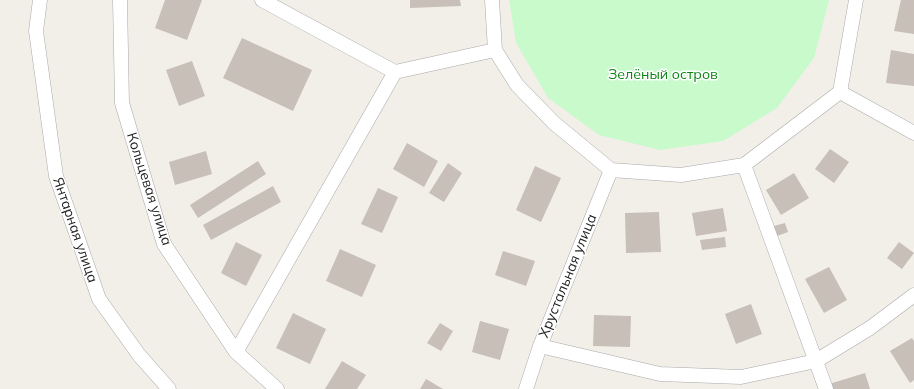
<!DOCTYPE html>
<meta charset="utf-8">
<style>
body{margin:0}
canvas{display:block;background:#f2efe9}
</style>
<canvas width="914" height="389"></canvas>
<script>
const context = document.querySelector('canvas').getContext('2d');
context.lineJoin = 'round';
function fillPath(path, color) { context.fillStyle = color; context.fill(path, 'evenodd'); }
function stroke(path, color, width, dash) { context.strokeStyle = color; context.lineWidth = width; context.lineCap = dash ? 'butt' : 'round'; context.setLineDash(dash || []); context.stroke(path); }
function label(font, color, halo, rows, align = 'center') {
  context.font = font + ' Mulish,sans-serif'; context.lineWidth = 3; context.setLineDash([]); context.textBaseline = 'middle'; context.strokeStyle = halo; context.fillStyle = color; for (const [text, x, y, turn = 0] of rows) {
    context.save(); context.translate(x, y); context.rotate((+turn || 0) * Math.PI / 180); context.textAlign = isNaN(turn) ? turn : align; if (halo) context.strokeText(text, 0, 0); context.fillText(text, 0, 0); context.restore();
  }
}
fillPath(new Path2D(`
 M509,0H829L814,58L777,108L723,141L660,150L599,135L548,98L516,43Z`), '#c8facc');
fillPath(new Path2D(`
 M165,0H202L187,40L155,28Z
 M410,0H460L461,6L410,8Z
 M901,0H914V34L894,31Z
 M242,38L312,70L293,111L223,78Z
 M891,50L914,54V86L886,83Z
 M192,61L205,96L179,106L166,70Z
 M407,143L438,161L424,187L393,169Z
 M830,149L849,162L834,183L815,169Z
 M206,151L212,174L175,185L169,162Z
 M258,161L266,174L198,218L190,205Z
 M448,163L462,173L444,202L429,193Z
 M535,166L561,178L541,222L516,210Z
 M794,173L809,198L781,215L766,190Z
 M273,186L281,202L211,240L203,225Z
 M378,188L398,197L382,233L361,224Z
 M723,208L727,231L696,236L692,213Z
 M659,212L661,252L626,253L625,213Z
 M785,223L788,232L777,236L774,226Z
 M725,237L726,247L702,250L700,240Z
 M236,242L262,255L246,286L221,273Z
 M899,242L914,253L902,269L887,258Z
 M340,249L376,265L362,297L326,281Z
 M503,251L535,261L526,286L495,275Z
 M829,267L847,300L824,313L805,279Z
 M751,304L762,334L736,344L725,314Z
 M293,313L326,329L310,364L276,348Z
 M594,315L631,316L630,347L593,346Z
 M480,321L509,329L500,360L472,352Z
 M440,323L453,331L441,351L427,343Z
 M912,338L914,341V380L910,383L890,351Z
 M342,361L366,375L357,389H325Z
 M865,373L870,389H830L829,384Z
 M426,379L443,389H420Z`), '#c7bfb8');
const minor = new Path2D(`
 M40,0L36,31L56,176L99,299L139,355L169,389
 M120,0L122,103L164,244L236,352L277,389
 M262,0L395,72L495,50
 M492,0L495,50L517,85L554,123L611,170L681,175L744,165L840,92L856,0
 M840,92L914,133
 M744,165L826,389
 M611,170L540,346L660,374L741,377L816,361L870,328L914,295
 M236,352L395,72
 M526,389L540,346`);
stroke(minor, '#a9a9a9', 15);
stroke(minor, '#fff', 14);
label('14px', '#0c8416', '#fff', [
 ["Зелёный остров",663,75]
]);
label('14px', '#222', '#fff', [
 ["Кольцевая улица",149,189,72],
 ["Янтарная улица",75,230,71],
 ["Хрустальная улица",568,276,-68]
]);
</script>
